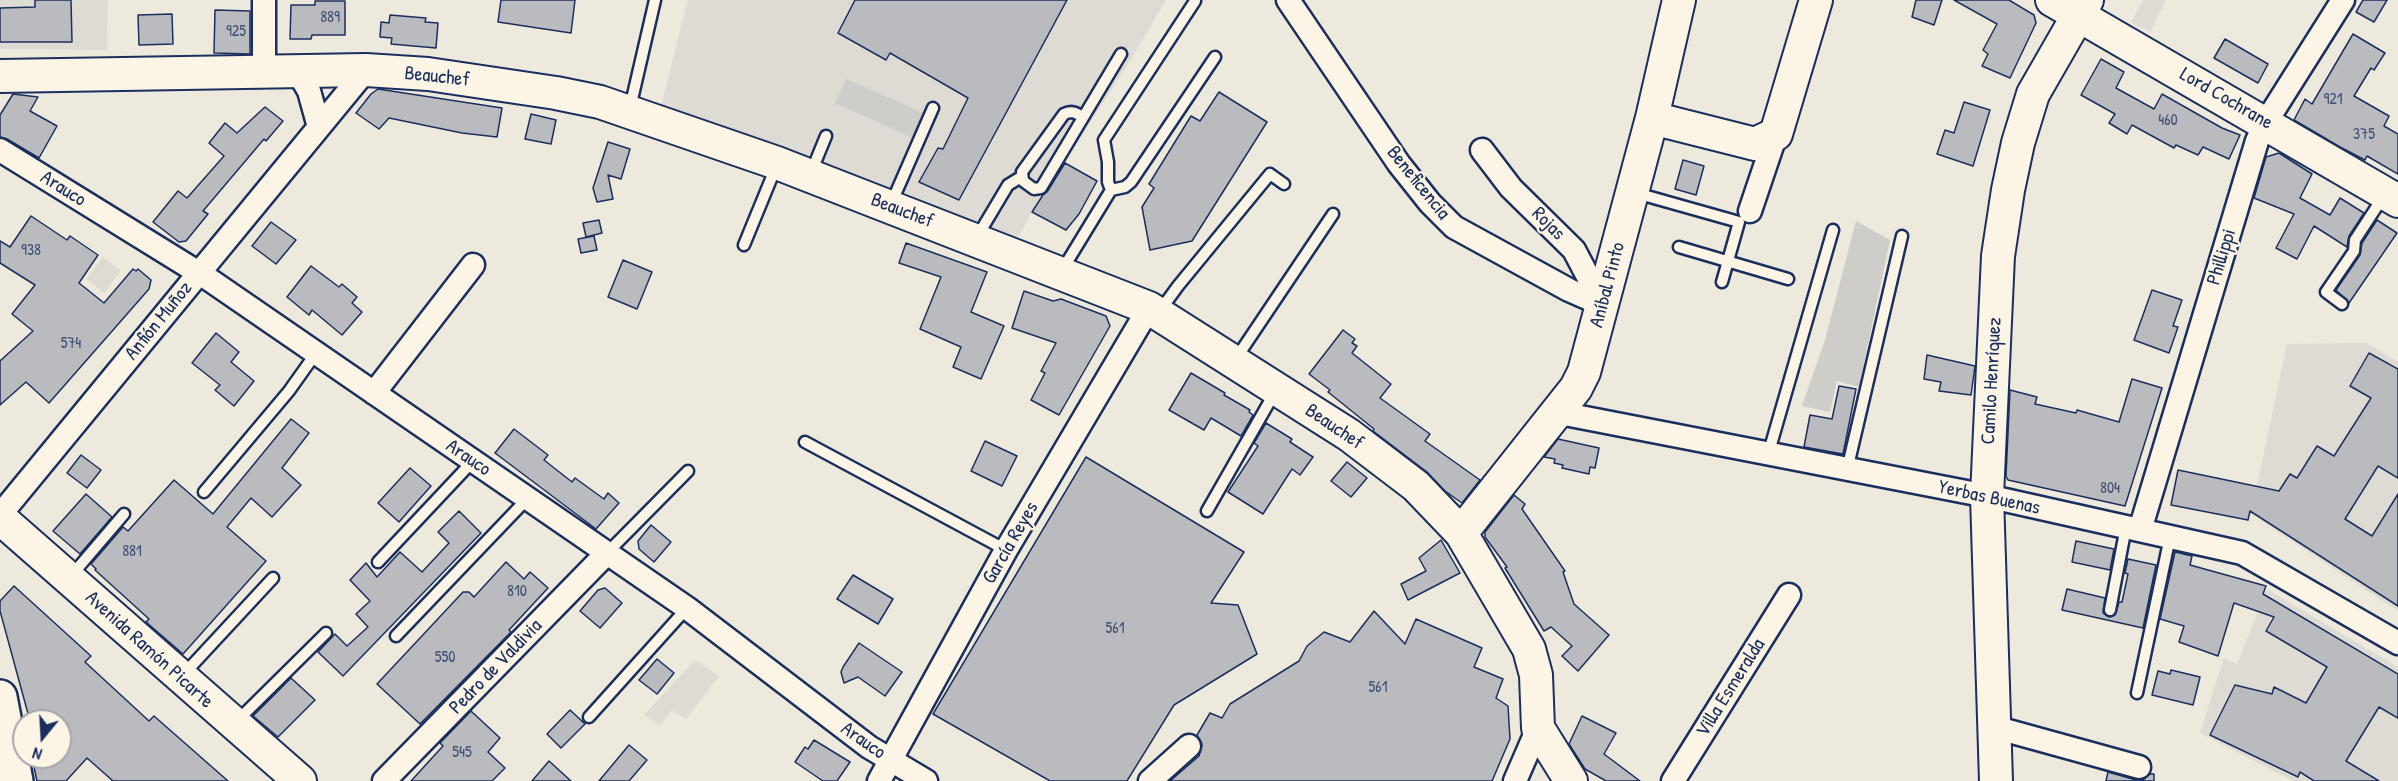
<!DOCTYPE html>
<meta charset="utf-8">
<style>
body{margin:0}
#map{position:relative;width:2398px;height:781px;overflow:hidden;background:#eee9dd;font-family:"Patrick Hand",sans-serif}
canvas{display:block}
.north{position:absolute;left:12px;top:709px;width:60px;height:60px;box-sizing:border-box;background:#fcf5e5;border:2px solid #a2a6af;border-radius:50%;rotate:198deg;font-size:16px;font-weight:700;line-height:24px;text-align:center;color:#1b2f5e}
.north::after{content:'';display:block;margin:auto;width:21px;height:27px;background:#1b2f5e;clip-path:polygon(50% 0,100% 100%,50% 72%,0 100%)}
</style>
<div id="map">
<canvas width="2398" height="781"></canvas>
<div class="north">N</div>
</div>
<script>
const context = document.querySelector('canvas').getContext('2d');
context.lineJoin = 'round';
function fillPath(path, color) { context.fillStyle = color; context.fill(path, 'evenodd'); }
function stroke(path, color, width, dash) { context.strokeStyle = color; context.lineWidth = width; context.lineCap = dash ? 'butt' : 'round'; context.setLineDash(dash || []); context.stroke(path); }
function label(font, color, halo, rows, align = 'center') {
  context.font = font + ' "Patrick Hand",sans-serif'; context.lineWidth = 4.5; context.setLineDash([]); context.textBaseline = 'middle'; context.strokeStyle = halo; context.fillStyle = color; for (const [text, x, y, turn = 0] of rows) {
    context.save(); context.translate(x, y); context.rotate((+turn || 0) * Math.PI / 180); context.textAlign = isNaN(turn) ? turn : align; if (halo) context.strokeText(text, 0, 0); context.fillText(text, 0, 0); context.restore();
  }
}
fillPath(new Path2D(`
 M0,0H108L107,50L0,49Z
 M688,0H1166L1130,61L1032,212L1017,239L905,193L804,157L660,110Z
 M2143,0H2166L2150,32L2131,23Z
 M103,257L121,271L104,293L86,279Z
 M2366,343L2398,362V611L2251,514L2287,344Z
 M2267,589L2398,667V781H2314L2311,779L2310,781H2293L2200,733L2224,658L2237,664Z
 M695,660L719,676L686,719L672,710L660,725L644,715Z`), '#dedbd4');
fillPath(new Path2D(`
 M846,79L924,113L913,138L835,103Z
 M1856,221L1890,240L1859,387L1837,381L1830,412L1802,406L1825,340Z`), '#cfcdca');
const building = new Path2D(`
 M35,0H71L72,42H0V8L35,7Z
 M501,0H575L571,33L498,22Z
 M855,0H1067L959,200L919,182L938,148L943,149L968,98L890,53L886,60L838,33Z
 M1916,0H1942L1934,25L1912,17Z
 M1954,0H2009L2034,15L2036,23L2010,78L1982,66L1988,54L1983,50L1997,24Z
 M2363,0H2387L2374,22L2356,12Z
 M315,1H345V35H312L311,39H290L291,5H315Z
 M215,10L250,11V54L214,53Z
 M172,14L173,44L139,45L138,15Z
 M390,15L426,18L425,22L438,23L436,48L391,44L392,38L380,37L381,22L389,23Z
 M2353,34L2385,53L2374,70L2371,68L2354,96L2389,116L2384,126L2398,134V174L2367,156L2365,160L2340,147L2294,120L2305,99L2312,104Z
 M2225,39L2268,64L2258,83L2214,58Z
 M2101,59L2124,72L2116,88L2154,109L2162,94L2222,128L2240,135L2229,159L2203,147L2198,155L2176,145L2174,148L2132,125L2127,134L2109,123L2115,114L2081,95Z
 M378,89L502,108L497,137L462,133L389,118L379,129L356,113L371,94Z
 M1219,92L1267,122L1192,241L1150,250L1142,207L1154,188L1149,184L1191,116L1200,121Z
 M13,94L38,97L30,111L57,126L39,158L7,139L0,137V115Z
 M1964,102L1990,110L1973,166L1937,154L1945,130L1954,133Z
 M265,107L283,121L266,141L264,139L203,211L208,214L186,241L179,242L153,222L178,191L187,198L224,156L209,143L225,123L237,133Z
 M531,114L556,120L551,144L525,139Z
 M608,142L630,149L621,179L608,175L613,199L597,202L593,188Z
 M2279,153L2312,174L2300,198L2330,215L2340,198L2364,213L2349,236L2347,247L2314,226L2297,259L2276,248L2294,214L2254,198L2266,157Z
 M1683,160L1704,166L1696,195L1675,189Z
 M1065,163L1097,181L1079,214L1066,230L1032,212L1043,195L1047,192Z
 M31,216L67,240L70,236L98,255L79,283L104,303L133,269L136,271L138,269L151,280L149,289L49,403L26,382L0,405V361L33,331L12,314L35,285L0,263V241L10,247Z
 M599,220L602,233L586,237L583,223Z
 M2377,220L2397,233L2349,303L2336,290L2360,255L2362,243Z
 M271,222L296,240L276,264L252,246Z
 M594,236L597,250L581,253L578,239Z
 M906,243L987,272L971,312L1004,326L981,379L953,367L961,347L920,329L941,277L899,263Z
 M623,260L652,272L637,309L608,297Z
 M311,266L339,287L342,284L357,297L352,303L362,312L342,335L312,310L309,315L287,297Z
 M2152,290L2182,300L2173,326L2178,327L2169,353L2134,340Z
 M1024,291L1053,301L1061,299L1106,316L1110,326L1059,415L1031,400L1045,373L1041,371L1056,343L1012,328Z
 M1343,330L1355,339L1352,343L1357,346L1352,353L1391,384L1380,398L1430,434L1425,441L1480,480L1462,503L1445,491L1427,472L1373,431L1374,429L1328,392L1330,390L1309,374Z
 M216,333L239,352L231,362L254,381L234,406L215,390L220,385L192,363Z
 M2369,353L2398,369V478L2378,466L2345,519L2372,536L2398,494V606L2250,511L2248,520L2171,505L2178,470L2279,491L2290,474L2297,478L2317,446L2334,456L2371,398L2350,386Z
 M1927,355L1975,366L1971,395L1939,391L1941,382L1924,379Z
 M1191,373L1225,393L1224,395L1250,410L1249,412L1253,415L1241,436L1211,418L1204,430L1169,410Z
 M2132,379L2162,388L2125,506L2008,480L2006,476L2010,390L2037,397L2035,404L2076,413L2077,410L2119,422Z
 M1839,386L1856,389L1843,454L1804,447L1810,415L1832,419Z
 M291,419L309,433L282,468L301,485L272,517L251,498L227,527L266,561L183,654L146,622L149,619L95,570L96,569L91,564L123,527L128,531L174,480L213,514Z
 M1266,423L1292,439L1290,442L1313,457L1300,475L1292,469L1263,514L1228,492L1258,446L1254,443Z
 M514,429L548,455L544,460L572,482L575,478L604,499L608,493L619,503L596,529L495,453Z
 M1558,439L1599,448L1595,468L1590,467L1589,474L1562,468L1563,465L1554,463L1555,459L1544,457Z
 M985,441L1017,456L1002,486L971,471Z
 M81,455L101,470L87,488L67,473Z
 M1086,457L1244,552L1211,603L1238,605L1257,654L1174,705L1127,781H1050L933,714Z
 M1347,462L1367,478L1351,497L1331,481Z
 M410,468L431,486L399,522L378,503Z
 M86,494L112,517L80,554L53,531Z
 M1514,495L1525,504L1522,509L1565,571L1563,572L1574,604L1609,635L1578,671L1562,656L1572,646L1551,627L1544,631L1505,568L1507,567L1485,537V532Z
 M459,511L481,533L343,676L318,652L335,634L347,646L368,627L356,614L370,601L350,580L366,563L377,577L400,552L422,572L449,543L438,532Z
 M651,525L671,542L654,562L639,549L638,541Z
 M1441,540L1460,573L1408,600L1401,584L1426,571L1419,558Z
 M2076,541L2114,549L2110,570L2072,562Z
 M2175,552L2192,556L2190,565L2266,586L2263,594L2398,674V718L2379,707L2346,761L2379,781H2314L2300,772L2298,777L2210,735L2235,685L2272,694L2274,687L2306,703L2327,667L2266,631L2274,617L2234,603L2218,656L2179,642L2184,626L2160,619Z
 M2128,559L2156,565L2143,628L2062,610L2067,589L2105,598L2103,613L2109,617L2115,615L2119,602H2122L2128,574L2125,573Z
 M506,562L524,579L530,572L548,588L509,630L511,632L420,724L377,684L463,592H469L474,597Z
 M853,575L893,599L878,624L837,599Z
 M14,586L91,656L85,662L149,721L154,716L228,781H113L87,758L66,781H37L32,757H60V721H30L0,611V601Z
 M605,588L622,603L600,628L580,611L598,590Z
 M1374,611L1405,644L1416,619L1482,648L1474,667L1503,679L1496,698L1508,706L1510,739L1492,781H1170L1199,756L1202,744L1197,735L1210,713L1222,718L1230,704L1299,661L1307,646L1324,632L1350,642Z
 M859,643L902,672L885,696L858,677L844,683L841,672L843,667Z
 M657,659L674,673L657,694L639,680Z
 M2171,670L2200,677L2193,705L2152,695L2158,671L2170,674Z
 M291,678L315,700L278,737L253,716Z
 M570,710L585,724L561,748L547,734Z
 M471,711L500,738L488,752L505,768L492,781H411L443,746L440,743Z
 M1582,716L1616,733L1604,754L1640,781H1606L1585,769L1569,744Z
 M814,740L850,762L837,781H823L795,762L805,747L808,749Z
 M629,745L647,760L629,781H599Z
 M549,761L571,781H532Z
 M2108,772L2136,780H2143L2150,774H2154V781H2106Z`);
fillPath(building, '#babbbe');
stroke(building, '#1b2f5e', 1.5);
const lane = new Path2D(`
 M630,108L655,0
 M1083,117C1076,113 1072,110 1064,114L1022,172L1023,181L1034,189L1041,188L1121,54
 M810,175L826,136
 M1111,190L1108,182V162L1104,140L1195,1
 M1111,190L1125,187L1131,182L1215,57
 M1636,193L1739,222L1722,282
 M891,204L933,108
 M977,237L1008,185L1021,177
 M744,245L776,167
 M1679,247L1788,279
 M1061,272L1111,190
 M2342,304L2326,292L2354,251L2355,240L2385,194
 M1159,312L1178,286L1270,174L1284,184
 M1235,360L1333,214
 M805,442L1006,550
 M1768,455L1833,230
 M1847,470L1902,236
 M204,492L289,391L316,353
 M1207,511L1275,392
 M607,553L688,471
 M378,562L473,461
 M71,576L124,514
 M2110,610L2126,527
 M396,636L528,498
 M183,675L273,578
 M2137,693L2170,537
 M589,717L687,608
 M236,722L326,633`);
const street = new Path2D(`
 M264,0V72
 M1288,0L1399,164L1430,203L1454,227L1569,290L1603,305
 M298,72L309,91L319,127
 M0,150L207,278L687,608L869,747L926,781
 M1482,150L1511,188L1574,250L1603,305
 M1750,211L1776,134
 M374,393L473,265
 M1558,410L1570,415L1987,496L2242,553L2398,643
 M0,515L366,70
 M2140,530L2257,141L2266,122L2343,0
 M1994,727L2139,767
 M384,781L607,553
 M879,781L1006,550L1149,308
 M1150,781L1189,746
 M1515,781L1538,728
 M1673,781L1789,595`);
const secondary = new Path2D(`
 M2052,0L2398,201
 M0,76L366,70L428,74L556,93L600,102L777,163L1149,308L1349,435L1416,486L1461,533L1529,649L1536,675L1538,728L1571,781
 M1652,118L1755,144L1776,134L1816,0
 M0,518L300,781
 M1461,533L1576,388L1584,372L1652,118L1679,0
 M1996,781L1987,496L1998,256L2008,190L2018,143L2033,94L2087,0`);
const primary = new Path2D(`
 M0,697L16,781`);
stroke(lane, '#1b2f5e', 15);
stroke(street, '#1b2f5e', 27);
stroke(secondary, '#1b2f5e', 36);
stroke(primary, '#1b2f5e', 38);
stroke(lane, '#fcf5e5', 10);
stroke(street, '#fcf5e5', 22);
stroke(secondary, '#fcf5e5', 32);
stroke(primary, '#fcf5e5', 33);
label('16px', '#435276', null, [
 ["889",330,18],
 ["925",236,32],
 ["921",2333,100],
 ["460",2168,121],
 ["375",2364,135],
 ["938",31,251],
 ["574",71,344],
 ["804",2110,489],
 ["881",132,552],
 ["810",517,592],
 ["561",1115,629],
 ["550",445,658],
 ["561",1378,688],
 ["545",462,753]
]);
label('20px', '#1b2f5e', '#fcf5e5', [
 ["Beauchef",437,77,6],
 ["Lord Cochrane",2226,99,30],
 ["Beneficencia",1418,183,51],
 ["Arauco",63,189,32],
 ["Beauchef",902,211,21],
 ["Rojas",1548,224,45],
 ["Phillippi",2222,257,-73],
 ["Aníbal Pinto",1608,285,-75],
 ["Anfión Muñoz",159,321,-51],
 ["Camilo Henríquez",1992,381,-87],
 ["Beauchef",1334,427,34],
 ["Arauco",468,458,34],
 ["Yerbas Buenas",1989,498,12],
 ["García Reyes",1011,543,-60],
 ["Avenida Ramón Picarte",149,650,42],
 ["Pedro de Valdivia",496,667,-46],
 ["Villa Esmeralda",1731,688,-58],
 ["Arauco",863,741,35]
]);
</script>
